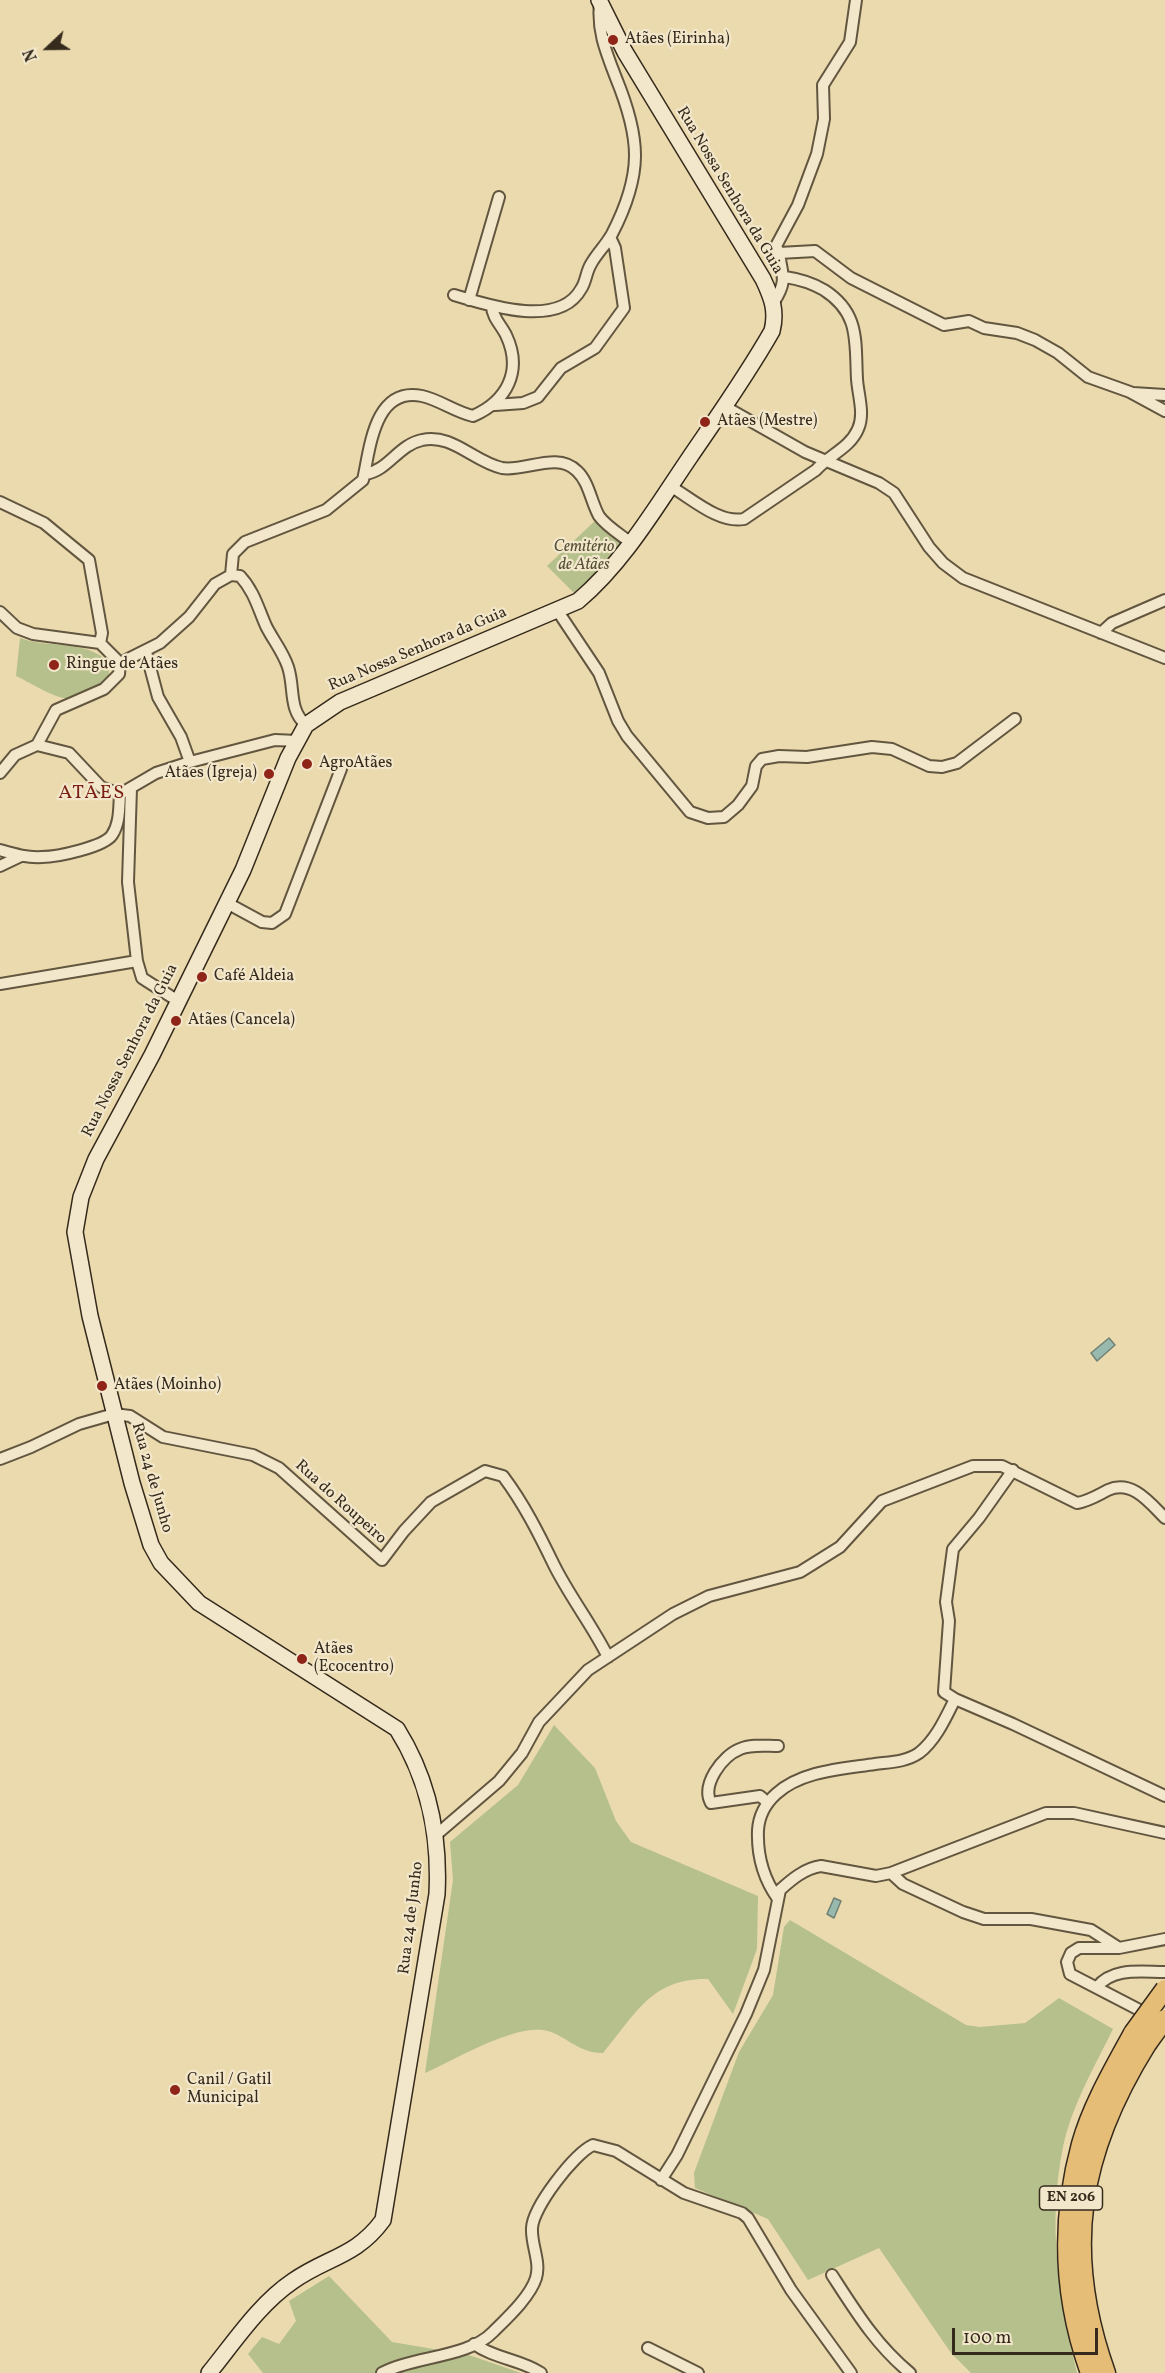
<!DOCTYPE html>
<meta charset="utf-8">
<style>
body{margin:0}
#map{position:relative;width:1165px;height:2373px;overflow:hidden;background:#ebdaae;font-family:Vollkorn,serif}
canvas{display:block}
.north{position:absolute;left:18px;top:18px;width:60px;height:60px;-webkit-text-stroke:4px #f2e7ca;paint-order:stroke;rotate:248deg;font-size:16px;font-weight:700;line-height:24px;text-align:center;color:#352a1c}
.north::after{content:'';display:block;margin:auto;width:21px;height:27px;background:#352a1c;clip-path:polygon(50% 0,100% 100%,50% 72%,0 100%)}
.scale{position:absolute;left:952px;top:2328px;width:146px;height:27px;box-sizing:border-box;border:3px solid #352a1c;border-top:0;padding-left:8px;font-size:18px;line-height:21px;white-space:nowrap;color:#352a1c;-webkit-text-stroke:4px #f2e7ca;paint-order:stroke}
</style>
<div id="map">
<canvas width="1165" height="2373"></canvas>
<div class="north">N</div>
<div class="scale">100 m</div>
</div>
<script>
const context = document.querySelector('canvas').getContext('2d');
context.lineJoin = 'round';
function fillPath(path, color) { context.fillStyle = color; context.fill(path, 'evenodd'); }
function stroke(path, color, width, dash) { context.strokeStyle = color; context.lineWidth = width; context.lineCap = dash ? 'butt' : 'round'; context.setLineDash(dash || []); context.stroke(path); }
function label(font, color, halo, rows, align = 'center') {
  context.font = font + ' Vollkorn,serif'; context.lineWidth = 4.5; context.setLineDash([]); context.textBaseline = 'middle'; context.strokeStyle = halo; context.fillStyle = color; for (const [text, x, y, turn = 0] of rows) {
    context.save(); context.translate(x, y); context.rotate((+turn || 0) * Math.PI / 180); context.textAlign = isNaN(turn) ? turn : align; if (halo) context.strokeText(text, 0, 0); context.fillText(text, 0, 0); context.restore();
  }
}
fillPath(new Path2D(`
 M598,518L622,542L621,548L574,593L547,566Z
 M20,638C48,649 86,639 108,662L109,675C100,686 79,700 64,698C51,696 29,682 16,676Z
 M554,1725L595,1768L616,1821L631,1842L758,1896L757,1949L733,2014L708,1979C651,1978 636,2014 603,2053C576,2053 564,2033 543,2030C511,2026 456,2059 425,2073L453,1880L450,1842L518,1785Z
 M790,1920L966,2025L980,2027L1025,2023L1059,1998L1113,2029C1095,2066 1072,2105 1063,2147C1047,2227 1059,2295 1077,2373H971L951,2353L879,2248L808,2280L768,2219L695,2188L694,2173L739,2052L773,1995L784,1927Z
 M329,2276L392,2342L469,2355L521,2373H263L248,2354L262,2337L279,2344L296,2321L289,2301Z`), '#b5c08c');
const water = new Path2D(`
 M1109,1338L1115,1345L1097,1361L1091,1353Z
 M834,1898L841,1901L834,1918L827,1914Z`);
fillPath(water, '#98baae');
stroke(water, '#708074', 1.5);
const street = new Path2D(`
 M779,253L776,246L798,205L817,154L824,119L823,85L850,42L856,0
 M454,295C487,305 559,329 581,289C586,282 586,272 591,264C597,253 606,245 612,234C643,174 641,139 616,78C606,52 597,31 600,3
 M469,300L499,197
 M774,302C788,280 782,276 779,253L815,251L851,278L944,325L969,321L984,328L1017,333L1035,340L1058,353L1088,377L1130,392L1165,411
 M1133,393L1165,395
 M495,405L523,403L538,397L561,368L595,348L624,308L615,248L610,237
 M724,406L805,452L879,483L894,493L929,547L943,563L963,578L1165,658
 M365,474C388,471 398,445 422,440C452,433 474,462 502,468C525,472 557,451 577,471C589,482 591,502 599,516C606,526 621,535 631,543
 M670,486C691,498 719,524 744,519L816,470C829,455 850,448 858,429C865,414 858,395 857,379C855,341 860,313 824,290C812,283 799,279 785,277
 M0,502L44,523L89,560L102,633L100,643
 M231,575L233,554L245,542L326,510L363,480C370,449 374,386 422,396C440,400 455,412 473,416C507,401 523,371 506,335C501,325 492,317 492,306
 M557,610L599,673L618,721L627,736L690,812L708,818L724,817L738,805L752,786L756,766L762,759L779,756L807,757L872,747L892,749L929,766L942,767L957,763L1015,719
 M0,612L17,628L33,634L100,643L120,663L119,674L104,689L56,710L37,745L15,755L0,773
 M1101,633L1112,623L1165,600
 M146,652L158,697L181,737L190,762
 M120,663L160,643L189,617L215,584L231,575L240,576C254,591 258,608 266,626C273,640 283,652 288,667C295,688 288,709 306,725
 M37,745L69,753L101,787L120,794
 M131,788L128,882L137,961L142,978L178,1001
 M0,850C14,854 27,858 42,857C57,857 104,847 112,835C120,823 119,808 120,794L156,773L190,762L275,740L297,741
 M0,866L21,856
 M227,903L262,922L272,923L285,914L341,769
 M0,984L137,961
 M0,1459L31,1447L79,1424L114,1414L130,1416L163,1437L253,1455L279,1468L382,1560L404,1531L431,1502L485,1471L503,1476C524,1504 539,1534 554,1565C570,1597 592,1625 608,1657
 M1013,1470L979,1518L953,1549L946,1602L949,1621L944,1692L955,1699L1013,1724L1165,1796
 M767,1802L760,1796L711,1803C701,1785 722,1756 740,1749C751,1744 766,1746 778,1746
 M436,1835L499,1781L522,1753L539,1722L588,1670L673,1614L709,1596L800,1572L840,1547L882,1501L973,1466H1002L1077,1503C1089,1501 1098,1495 1108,1490C1132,1479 1150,1503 1165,1518
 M891,1873L903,1884L963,1912L984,1919H1031L1091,1930L1119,1948
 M778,1899C763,1878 757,1855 758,1830C759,1815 765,1804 776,1794C801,1771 841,1769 875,1764C890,1762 906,1762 919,1753C936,1740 946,1717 955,1699
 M1097,1987C1113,1967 1141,1972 1165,1972
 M1151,2016L1070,1974L1067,1962L1071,1953L1079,1948H1119L1165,1939
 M661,2180L677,2155L746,2014L764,1970L780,1890C791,1880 805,1868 821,1866L876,1876L891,1873L1046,1813H1074L1165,1833
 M832,2275C856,2312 876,2345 910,2373
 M474,2344C495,2359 520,2359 541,2373
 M648,2348L698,2373
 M382,2373C414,2356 468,2358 493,2332C507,2318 530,2297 536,2278C541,2262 531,2245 532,2228C533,2207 574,2154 593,2145L616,2151L684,2193L742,2213L748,2218L791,2290L851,2373`);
const secondary = new Path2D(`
 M209,2373C235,2341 259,2304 293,2281C327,2257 356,2257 383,2220L437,1894C440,1834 429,1780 397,1729L199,1603L161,1563L151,1545L132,1483L90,1316L75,1232L81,1197L96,1159L152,1055L243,870L288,758L306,725L340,702L578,601C624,562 656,507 690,457C718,416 747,375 772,331C777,311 772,298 763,279L625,52L599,0`);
const highway = new Path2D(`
 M1090,2373C1063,2298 1060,2221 1081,2144C1092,2105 1114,2068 1133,2033
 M1106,2373C1062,2250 1079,2153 1147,2044`);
stroke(street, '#625640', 14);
stroke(secondary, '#352a1c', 18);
stroke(highway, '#352a1c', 21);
stroke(street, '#f2e7ca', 10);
stroke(secondary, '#f2e7ca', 15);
stroke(highway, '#e6bd77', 18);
const highwayBridge = new Path2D(`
 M1133,2033L1165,1989
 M1147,2044L1165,2019`);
stroke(highwayBridge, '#352a1c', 21, []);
stroke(highwayBridge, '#e6bd77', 18);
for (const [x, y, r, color] of [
 [613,40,6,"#8f2418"],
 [705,422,6,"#8f2418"],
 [54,665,6,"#8f2418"],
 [307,764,6,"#8f2418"],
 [269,774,6,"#8f2418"],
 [202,977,6,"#8f2418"],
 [176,1021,6,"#8f2418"],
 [102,1386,6,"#8f2418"],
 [302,1659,6,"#8f2418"],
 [175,2090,6,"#8f2418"]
]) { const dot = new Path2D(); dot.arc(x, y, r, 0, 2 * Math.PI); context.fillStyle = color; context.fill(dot); stroke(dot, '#f2e7ca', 2); }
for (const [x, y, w] of [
 [1071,2198,63]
]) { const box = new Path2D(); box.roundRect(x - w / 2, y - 12, w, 24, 4.5); context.fillStyle = '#f2e7ca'; context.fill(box); stroke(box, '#352a1c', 1.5); }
label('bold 15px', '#352a1c', null, [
 ["EN 206",1071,2198]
]);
label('16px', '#352a1c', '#f2e7ca', [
 ["Atães (Eirinha)",625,40],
 ["Atães (Mestre)",717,422],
 ["Ringue de Atães",66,665],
 ["AgroAtães",319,764],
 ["Atães (Igreja)",257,774,"right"],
 ["Café Aldeia",214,977],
 ["Atães (Cancela)",188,1021],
 ["Atães (Moinho)",114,1386],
 ["Atães",314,1650],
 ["(Ecocentro)",314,1668],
 ["Canil / Gatil",187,2081],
 ["Municipal",187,2099]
], 'left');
label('16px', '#352a1c', '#f2e7ca', [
 ["Rua Nossa Senhora da Guia",729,191,59],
 ["Rua Nossa Senhora da Guia",418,650,-23],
 ["Rua Nossa Senhora da Guia",131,1051,-63],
 ["Rua 24 de Junho",151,1478,74],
 ["Rua do Roupeiro",340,1503,42],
 ["Rua 24 de Junho",412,1918,-83]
]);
label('italic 16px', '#555038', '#f2e7ca', [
 ["Cemitério",584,548],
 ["de Atães",584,566]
]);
context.letterSpacing = '1.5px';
label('20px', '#7a1f14', '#f2e7ca', [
 ["ATÃES",92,794]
]);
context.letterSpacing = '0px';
</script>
